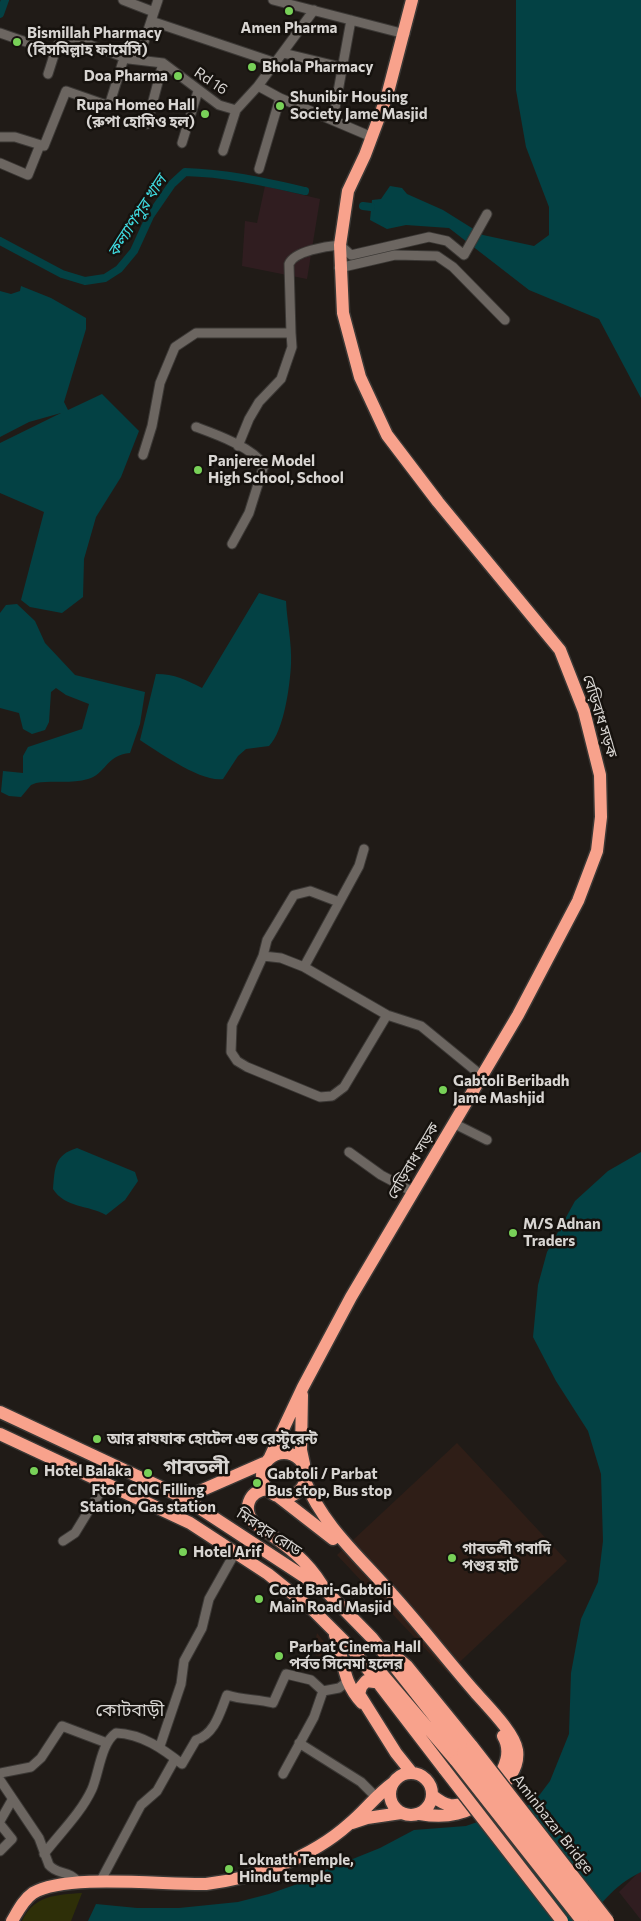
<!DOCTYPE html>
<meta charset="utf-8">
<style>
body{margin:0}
canvas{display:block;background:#201b17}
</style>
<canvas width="641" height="1921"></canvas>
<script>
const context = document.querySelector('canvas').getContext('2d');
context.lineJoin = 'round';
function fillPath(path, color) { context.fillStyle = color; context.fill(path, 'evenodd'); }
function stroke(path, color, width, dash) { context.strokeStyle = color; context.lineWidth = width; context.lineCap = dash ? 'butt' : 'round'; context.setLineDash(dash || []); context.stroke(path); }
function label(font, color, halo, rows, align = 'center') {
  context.font = font + ' Commissioner,"Noto Sans Bengali",sans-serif'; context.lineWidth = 5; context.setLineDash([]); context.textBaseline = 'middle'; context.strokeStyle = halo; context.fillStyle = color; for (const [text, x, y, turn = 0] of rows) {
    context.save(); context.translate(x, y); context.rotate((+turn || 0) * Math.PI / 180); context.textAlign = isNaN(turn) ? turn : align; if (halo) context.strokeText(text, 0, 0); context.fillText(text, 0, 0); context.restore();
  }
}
fillPath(new Path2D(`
 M457,1443L567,1561L448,1673L337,1555Z
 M317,1633L339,1661L334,1664L313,1654Z`), '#2f1e17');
fillPath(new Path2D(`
 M265,186L320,199L307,279L242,266L245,221L257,223Z
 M641,1870V1920L619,1892Z`), '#301d20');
fillPath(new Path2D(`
 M82,1893L71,1921H22C34,1895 56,1895 82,1893Z`), '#2e2f08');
fillPath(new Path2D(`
 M516,0H641V398L599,319L529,290L449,228L406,225L387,229L370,220L372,200L381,199L390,186L402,188L407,194L443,210L483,235L534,246L549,235V207L526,147L516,90Z
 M21,286L51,298L86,318V329L64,402L68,410L102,394L139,431L121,477L96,517L84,559L83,597L62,613L30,607L21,600L44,512L0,493V443L61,413L29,422L0,437V291L11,294L20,291Z
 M259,593L286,601C287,622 292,643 291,664C290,685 284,731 269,746L246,749L238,756L223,779C202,783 157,751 140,740L156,674C175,674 186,680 202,688Z
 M17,604L35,621L45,643L75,675L145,692L140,724L130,753C106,755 105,775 88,779C72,784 53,780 36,783L31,785L21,797L9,796L1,792L3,771L23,773V756L28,747L82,729L89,704L66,695L56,688L51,692L49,722L45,730L32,734L23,729L19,713L0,708V613L6,605Z
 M77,1148L135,1172L138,1181L125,1200L106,1215C89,1205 65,1208 53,1189C55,1168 54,1155 77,1148Z
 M641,1152V1872C615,1885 605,1899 587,1921H88L96,1904L137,1908H179L238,1902L269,1894L306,1881L323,1871L380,1848L414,1830L466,1826L497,1815L518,1814L538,1797L550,1781L569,1734L571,1673L581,1619L598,1582L603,1541L601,1474L588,1431L556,1381L533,1337L538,1285L547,1252L575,1201L608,1171Z`), '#034144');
stroke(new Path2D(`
 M0,14L5,0
 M363,206L371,207
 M0,241L62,274L85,281L105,278L119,269L134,251L150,216L172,184L185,172C226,173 265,182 305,191`), '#034144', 8);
const minor = new Path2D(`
 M123,0L154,12
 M273,0L405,34
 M151,21L276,63
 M0,33L55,52L62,35L129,59L163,63L219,105L236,110L258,86L280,98L372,137
 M283,53L341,67
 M138,60L158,0
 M48,74L55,52
 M258,86L314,10
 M333,119L351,20
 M147,124L163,63
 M0,137H15L44,146L66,91L109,106L124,58
 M182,143L198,91
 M223,151L236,110
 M0,163L28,175L40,145
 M259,169L280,98
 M339,268L395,255L437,256L453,267L505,320
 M196,427C215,434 252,447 264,465L249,513L232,544
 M238,446L249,419L259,402L281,379L292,347L291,333
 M143,455L152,426L160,383L175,347L196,333H291L289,264C294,251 327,246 340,245L351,255L429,237L447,241L464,255L487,214
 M339,902L310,891L294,895L267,940L263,956L232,1025L231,1052L237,1061L247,1067L320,1097L332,1096L344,1087L387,1015
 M263,956L281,958L304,967L387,1015L421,1026L482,1076
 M304,967L359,866L364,849
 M455,1124L487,1140
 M349,1152L381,1175L413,1192
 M63,1541L75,1533L105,1484
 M299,1743L361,1782L376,1797
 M160,1746L181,1684L184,1661L202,1628L209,1599L236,1551
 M0,1773L31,1767L41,1758L62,1726L107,1743
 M283,1774L314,1717L323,1691
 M0,1780L39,1838L49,1865C57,1875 70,1870 79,1883
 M0,1821L12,1800
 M0,1824L12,1839L0,1851
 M44,1854C60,1833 81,1813 92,1789C99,1773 101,1743 116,1733C142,1734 163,1749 182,1764L196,1740C215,1734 220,1712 227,1695C243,1700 257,1699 273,1703L286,1674L311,1680L323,1691L339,1688L347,1682
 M100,1882L141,1805L157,1791L175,1759`);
const highway = new Path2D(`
 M302,1395L301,1450L304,1464
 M0,1412L184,1498L326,1591L372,1638L463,1753
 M0,1434L190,1523L268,1574L314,1611L353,1650L445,1770
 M262 1475a22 22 0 1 1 44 0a22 22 0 1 1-44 0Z
 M270,1457L303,1387L351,1297L518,1015L578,901L597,851L601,817L600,775L584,711L560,650L438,502L387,435L360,377L343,313L340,245L348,191L365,155L387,96L412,0
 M305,1481C324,1527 360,1557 392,1594C421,1626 447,1660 475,1692C487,1706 514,1732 517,1750C520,1770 504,1786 490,1797C468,1814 447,1819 420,1814
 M266,1489C248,1492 243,1509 253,1522C281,1542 304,1556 322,1585
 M279,1497L333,1539
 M184,1498L264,1463
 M335,1635C345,1661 341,1680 362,1703
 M386,1648L407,1666L472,1746
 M381,1673L456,1761
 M383,1683L366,1681L361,1687L359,1694L396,1753L412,1773
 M390 1794a21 21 0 1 1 42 0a21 21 0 1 1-42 0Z
 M433,1796C438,1800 443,1804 450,1805C479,1808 521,1765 503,1736
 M352,1823L367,1818L401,1813
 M12,1921C18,1911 23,1900 33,1893C66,1873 164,1885 206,1884C256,1878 311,1858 349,1824C365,1811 376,1795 393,1783`);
stroke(minor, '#3b3835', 11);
stroke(highway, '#3b3835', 15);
stroke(minor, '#6c6661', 9);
stroke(highway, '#f8a28c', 12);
const highwayBridge = new Path2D(`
 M472,1746L608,1921
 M463,1753L596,1921
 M456,1761L582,1921
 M445,1770L562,1921`);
stroke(highwayBridge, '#3b3835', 15, []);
stroke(highwayBridge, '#f8a28c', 12);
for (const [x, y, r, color] of [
 [289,11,5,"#78d158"],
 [17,42,5,"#78d158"],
 [252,67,5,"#78d158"],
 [178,76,5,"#78d158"],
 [280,106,5,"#78d158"],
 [205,114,5,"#78d158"],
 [198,470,5,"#78d158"],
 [443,1090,5,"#78d158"],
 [513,1233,5,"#78d158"],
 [97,1439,5,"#78d158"],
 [34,1471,5,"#78d158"],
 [148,1473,5,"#78d158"],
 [257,1483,5,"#78d158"],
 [183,1552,5,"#78d158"],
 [452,1558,5,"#78d158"],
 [259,1599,5,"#78d158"],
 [279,1656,5,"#78d158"],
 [229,1869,5,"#78d158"]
]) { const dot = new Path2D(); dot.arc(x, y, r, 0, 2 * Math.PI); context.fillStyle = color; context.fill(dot); stroke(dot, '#16120e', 2); }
label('bold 15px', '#d8d5d2', '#16120e', [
 ["Amen Pharma",289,28,"center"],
 ["Bismillah Pharmacy",27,33],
 ["(বিসমিল্লাহ ফার্মেসি)",27,50],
 ["Bhola Pharmacy",262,67],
 ["Doa Pharma",168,76,"right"],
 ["Shunibir Housing",290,97],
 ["Society Jame Masjid",290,114],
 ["Rupa Homeo Hall",195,105,"right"],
 ["(রুপা হোমিও হল)",195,122,"right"],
 ["Panjeree Model",208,461],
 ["High School, School",208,478],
 ["Gabtoli Beribadh",453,1081],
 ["Jame Mashjid",453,1098],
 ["M/S Adnan",523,1224],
 ["Traders",523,1241],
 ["আর রাযযাক হোটেল এন্ড রেস্টুরেন্ট",107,1439],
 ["Hotel Balaka",44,1471],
 ["Gabtoli / Parbat",267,1474],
 ["Bus stop, Bus stop",267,1491],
 ["FtoF CNG Filling",148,1490,"center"],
 ["Station, Gas station",148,1507,"center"],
 ["গাবতলী গবাদি",462,1549],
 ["পশুর হাট",462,1566],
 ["Hotel Arif",193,1552],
 ["Coat Bari-Gabtoli",269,1590],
 ["Main Road Masjid",269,1607],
 ["Parbat Cinema Hall",289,1647],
 ["পর্বত সিনেমা হলের",289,1664],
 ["Loknath Temple,",239,1860],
 ["Hindu temple",239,1877]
], 'left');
label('15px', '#d8d5d2', '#16120e', [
 ["Rd 16",211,81,34],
 ["বেড়িবাধ সড়ক",600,716,73],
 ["বেড়িবাধ সড়ক",413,1161,-59],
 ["মিরপুর রোড",269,1532,33],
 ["Aminbazar Bridge",553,1824,52]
]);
label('italic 16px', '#3fdae0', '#16120e', [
 ["কল্যাণপুর খাল",137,216,-57]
]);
label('18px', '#d8d5d2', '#16120e', [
 ["কোটবাড়ী",130,1710]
]);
label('bold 20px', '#d8d5d2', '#16120e', [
 ["গাবতলী",196,1467]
]);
</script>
